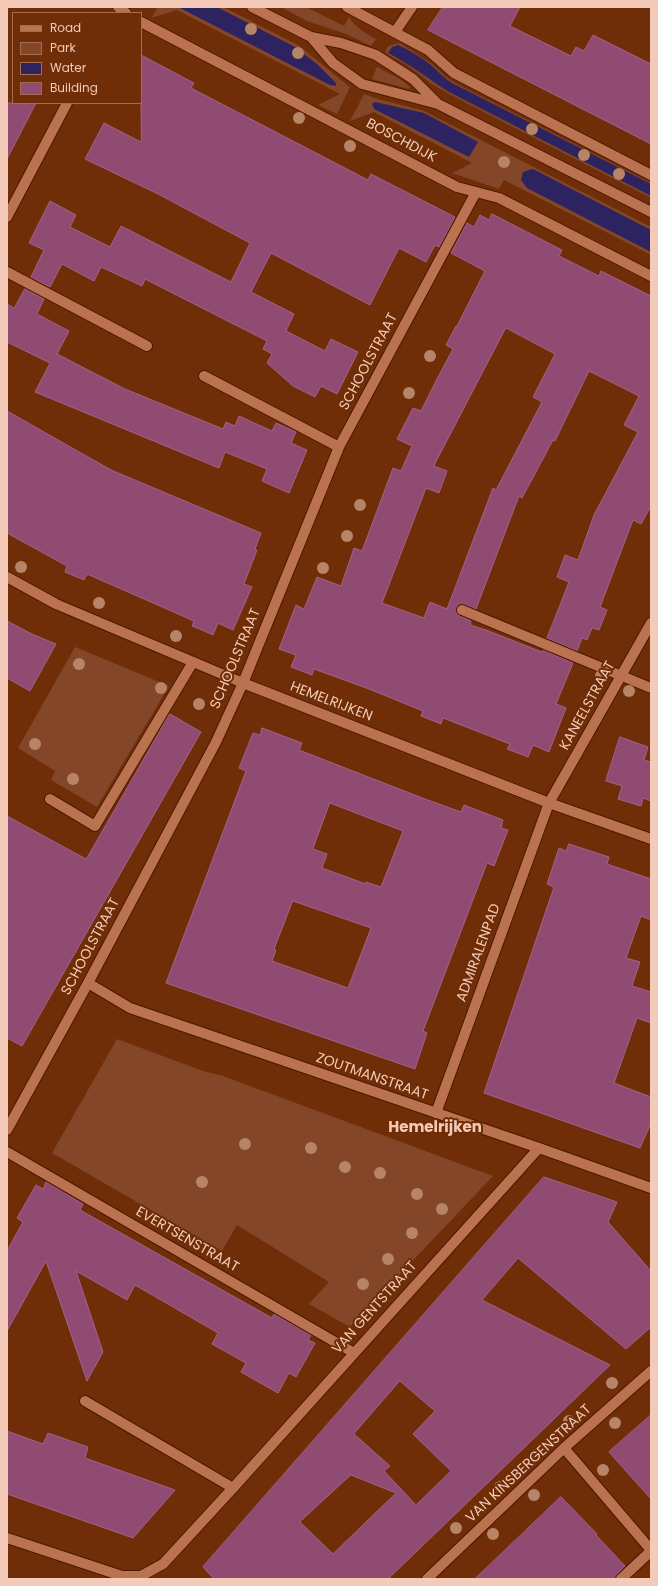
<!DOCTYPE html>
<style>
body{margin:0}
#map{position:relative;width:658px;height:1586px;overflow:hidden;background:#6f2e07;font-family:Poppins,sans-serif}
canvas{display:block}
.frame{position:absolute;inset:0;border:8px solid #f4cbb9;pointer-events:none}
.legend{position:absolute;left:12px;top:12px;width:130px;height:92px;box-sizing:border-box;background:#6f2e07;border:1px solid #a46d4e;margin:0;padding:5px 7px;list-style:none;font-size:12px;color:#f4cbb9}
.legend li{display:flex;align-items:center;gap:8px;height:20px}
.legend b{width:20px;border:1px solid #a46d4e}
</style>
<div id="map">
<canvas width="658" height="1586"></canvas>
<div class="frame"></div>
<ul class="legend">
<li><b style="height:5px;background:#bb7250"></b>Road</li>
<li><b style="height:11px;background:#844628"></b>Park</li>
<li><b style="height:11px;background:#2d2361"></b>Water</li>
<li><b style="height:11px;background:#904b73"></b>Building</li>
</ul>
</div>
<script>
const context = document.querySelector('canvas').getContext('2d');
context.lineJoin = 'round';
function fillPath(path, color) { context.fillStyle = color; context.fill(path, 'evenodd'); }
function stroke(path, color, width, dash) { context.strokeStyle = color; context.lineWidth = width; context.lineCap = dash ? 'butt' : 'round'; context.setLineDash(dash || []); context.stroke(path); }
function label(font, color, halo, rows, align = 'center') {
  context.font = font + ' Poppins,sans-serif'; context.lineWidth = 4; context.setLineDash([]); context.textBaseline = 'middle'; context.strokeStyle = halo; context.fillStyle = color; for (const [text, x, y, turn = 0] of rows) {
    context.save(); context.translate(x, y); context.rotate((+turn || 0) * Math.PI / 180); context.textAlign = isNaN(turn) ? turn : align; if (halo) context.strokeText(text, 0, 0); context.fillText(text, 0, 0); context.restore();
  }
}
fillPath(new Path2D(`
 M154,7H223L298,45L350,87L337,114L318,105L340,94L177,10L151,18L157,9Z
 M281,7H306L344,26L349,17C356,28 365,33 376,39L371,46L346,34L307,21Z
 M400,43L432,64L446,77L457,84L651,183V198L451,95L432,84L407,65L385,53L388,46Z
 M377,67L400,79L410,87V88L408,89L372,79Z
 M364,94C384,102 404,105 424,111L651,227V255L504,180L499,189L452,173L472,163L374,112L350,121Z
 M75,647L169,686L97,807L51,780L55,771L18,748Z
 M117,1039L203,1071L223,1076L493,1176L350,1327L309,1304L329,1282L237,1225L222,1251L52,1153Z`), '#844628');
fillPath(new Path2D(`
 M178,7H217L295,47L317,64L336,83V86L330,85Z
 M398,45C409,50 421,57 431,65C438,71 444,78 452,83L651,184V196L449,92C428,79 410,64 388,53L392,47Z
 M375,102L424,113L478,142L469,157L374,109L372,104Z
 M533,169L651,230V252L527,188L521,180L523,172Z`), '#2d2361');
const building = new Path2D(`
 M443,7H520L510,26L571,56L576,47L584,51L593,35L651,64V144L428,30Z
 M141,55L194,83L191,88L368,180L371,174L455,217L439,247L435,245L426,262L399,248L370,305L271,253L251,292L294,314L286,331L325,351L331,339L358,352L337,394L321,386L315,397L293,386L267,363L272,354L263,349L267,341L145,279L142,286L101,267L94,281L62,264L50,287L31,277L44,250L29,243L50,201L76,215L70,227L110,247L121,226L231,282L250,243L158,194L85,159L104,123L141,142Z
 M7,103H36L7,159Z
 M492,214L562,250L559,256L599,276L601,271L651,296V506L641,524L633,520L600,607L607,610L599,630L592,628L587,640L582,638L577,651L547,638L569,582L557,577L565,555L578,560L594,515L638,432L624,425L639,396L589,371L555,441L553,440L522,498L519,496L476,609L462,604L456,608L457,614L471,621L470,625L486,630L542,652L543,650L573,663L556,704L566,708L549,752L533,745L528,757L507,749L510,744L443,718L441,724L421,716L423,711L369,689L314,669L312,675L291,667L296,655L279,649L296,605L304,609L317,577L341,586L354,548L362,551L393,468L401,471L412,446L397,439L413,408L421,411L437,379L453,349L446,345L456,326H457L485,271L451,253L467,223L474,227L480,215L489,220ZM506,328L555,354L533,397L542,402L496,490L493,488L447,609L430,602L424,618L382,603L426,488L439,493L447,471L434,466Z
 M25,289L44,299L37,314L69,331L57,354L125,389L223,429L226,422L235,426L239,416L272,431L276,423L296,432L291,443L307,450L289,493L262,481L267,469L225,452L219,468L35,392L50,363L7,342V304L14,308Z
 M7,411L111,470L261,533L255,549L257,550L244,584L252,587L233,630L218,623L213,635L202,630L192,626L194,621L119,588L87,574L84,580L65,572L67,566L7,533Z
 M7,621L32,634L56,644L30,691L7,678Z
 M170,714L201,732L22,1046L7,1038V816L86,859Z
 M262,728L302,743L299,750L425,799L461,812L464,805L503,820L501,828L508,830L494,866L487,863L423,1031L427,1033L415,1069L166,983L246,771L239,768L253,733L260,735ZM330,803L403,831L381,887L366,882V884L322,868L327,854L313,849ZM293,901L371,928L348,988L272,961L276,950H274Z
 M620,737L648,747L644,760L651,762V801L643,798L641,806L618,799L622,786L606,781Z
 M569,844L609,857L607,864L651,879V920L641,916L626,958L640,962L632,986L651,992V1023L637,1018L614,1083L651,1097V1123L640,1148L484,1093L554,887L547,884L559,848L566,851Z
 M544,1177L617,1202L608,1222L651,1271V1327L626,1349L518,1258L482,1300L610,1365L388,1579H214L203,1567ZM400,1381L435,1411L413,1434L451,1471L416,1505L384,1471L390,1466L354,1434ZM351,1475L396,1493L333,1554L300,1522Z
 M46,1182L83,1204L80,1210L272,1318L274,1314L311,1335L308,1340L315,1343L296,1377L289,1373L278,1393L241,1372L246,1363L212,1344L218,1333L135,1285L127,1300L76,1271L103,1352L87,1381L46,1261L7,1331V1251L23,1222L17,1218L36,1185L43,1189Z
 M651,1415V1499L609,1452Z
 M7,1431L43,1444L48,1433L88,1447L85,1458L175,1490L133,1538L7,1494Z
 M561,1497L597,1534L596,1535L625,1566L617,1574L615,1579H475Z`);
fillPath(building, '#904b73');
stroke(building, '#a66088', 1);
const lane = new Path2D(`
 M462,610L651,688
 M50,799L95,826L193,662
 M85,1401L233,1488
 M621,1579L651,1551`);
const street = new Path2D(`
 M118,7L126,13
 M347,7L428,50L454,73L651,175
 M141,22L457,187L499,198L651,276
 M395,32L412,7
 M7,217L67,103
 M7,272L147,346
 M204,376L339,447
 M7,577L56,604L243,683L549,803L651,839
 M88,983L130,1008L539,1148L651,1188
 M436,1113L549,803L651,623
 M7,1130L88,983L216,742L243,683L339,447L476,192
 M7,1152L354,1353
 M564,1448L651,1550
 M7,1538L122,1576H141L163,1564L233,1488L539,1148
 M427,1579L564,1448L651,1371`);
const secondary = new Path2D(`
 M252,7L311,37L341,43L376,55L413,79L437,103
 M311,37L333,63L362,84L438,104L651,212`);
stroke(lane, '#4a1900', 12);
stroke(street, '#4a1900', 12);
stroke(secondary, '#4a1900', 12);
stroke(lane, '#bb7250', 10);
stroke(street, '#bb7250', 10);
stroke(secondary, '#bb7250', 10);
context.fillStyle = '#b88468';
for (const [x, y] of [
 [251,29],
 [298,53],
 [299,118],
 [532,129],
 [350,146],
 [584,155],
 [504,162],
 [619,174],
 [430,356],
 [409,393],
 [360,505],
 [347,536],
 [21,567],
 [323,568],
 [99,603],
 [176,636],
 [79,664],
 [601,676],
 [161,688],
 [629,691],
 [199,704],
 [35,744],
 [73,779],
 [245,1144],
 [311,1148],
 [345,1167],
 [380,1173],
 [202,1182],
 [417,1194],
 [442,1209],
 [412,1233],
 [388,1259],
 [363,1284],
 [612,1383],
 [569,1421],
 [615,1423],
 [603,1470],
 [500,1487],
 [534,1495],
 [456,1528],
 [493,1534]
]) { context.beginPath(); context.arc(x, y, 6, 0, 2 * Math.PI); context.fill(); }
label('14px', '#f4cbb9', '#6f2e07', [
 ["BOSCHDIJK",401,141,28],
 ["SCHOOLSTRAAT",369,362,-62],
 ["SCHOOLSTRAAT",236,659,-67],
 ["HEMELRIJKEN",331,702,21],
 ["KANEELSTRAAT",588,706,-61],
 ["SCHOOLSTRAAT",91,947,-62],
 ["ADMIRALENPAD",479,953,-70],
 ["ZOUTMANSTRAAT",372,1077,19],
 ["EVERTSENSTRAAT",187,1240,30],
 ["VAN GENTSTRAAT",375,1308,-48],
 ["VAN KINSBERGENSTRAAT",529,1464,-43]
]);
label('bold 15px', '#f4cbb9', '#6f2e07', [
 ["Hemelrijken",435,1128]
]);
</script>
